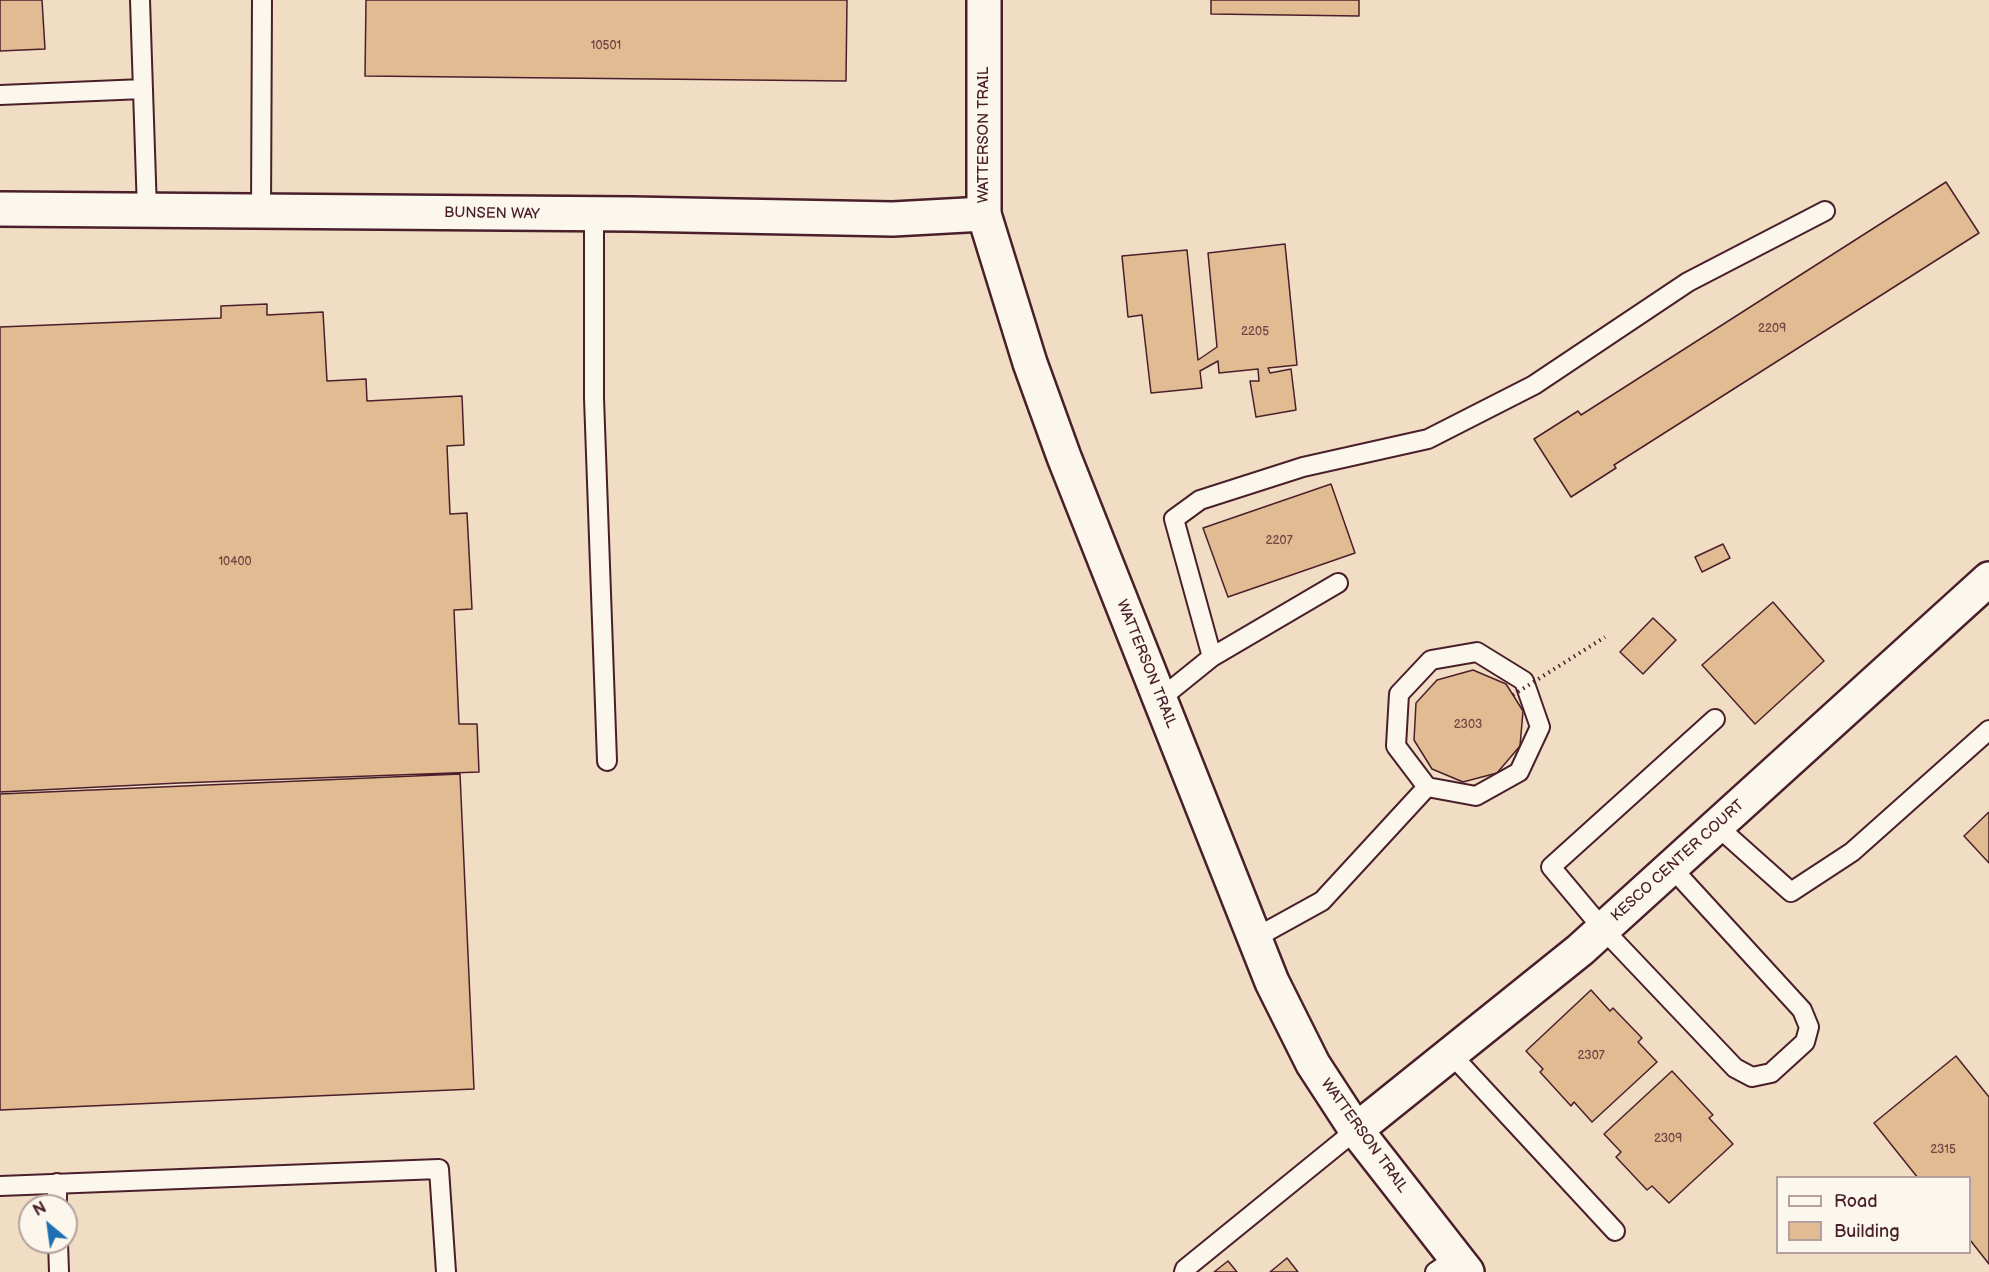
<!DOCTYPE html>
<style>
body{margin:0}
#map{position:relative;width:1989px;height:1272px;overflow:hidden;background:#f6ebda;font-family:"Balsamiq Sans",sans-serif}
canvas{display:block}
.legend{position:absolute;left:1776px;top:1176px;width:195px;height:78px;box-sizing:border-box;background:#fbf7ec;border:2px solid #b4a19f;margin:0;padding:8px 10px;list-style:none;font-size:18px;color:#4a1f2b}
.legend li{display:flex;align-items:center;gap:12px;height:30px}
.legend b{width:30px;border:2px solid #b4a19f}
.north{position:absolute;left:18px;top:1194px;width:60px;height:60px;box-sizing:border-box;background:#fbf7ec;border:2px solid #b4a19f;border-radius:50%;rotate:331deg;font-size:16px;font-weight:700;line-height:24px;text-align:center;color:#4a1f2b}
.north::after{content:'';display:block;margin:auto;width:21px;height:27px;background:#1f6fb2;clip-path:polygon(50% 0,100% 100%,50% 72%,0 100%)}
</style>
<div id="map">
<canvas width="1989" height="1272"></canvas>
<ul class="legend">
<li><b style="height:8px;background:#fbf7ec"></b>Road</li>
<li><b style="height:16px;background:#e1bb92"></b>Building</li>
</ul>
<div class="north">N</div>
</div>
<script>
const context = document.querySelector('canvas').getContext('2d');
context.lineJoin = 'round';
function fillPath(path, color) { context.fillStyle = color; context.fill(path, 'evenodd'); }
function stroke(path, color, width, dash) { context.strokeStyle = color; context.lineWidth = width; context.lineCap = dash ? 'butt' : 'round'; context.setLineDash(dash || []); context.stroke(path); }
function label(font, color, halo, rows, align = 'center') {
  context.font = font + ' "Balsamiq Sans",sans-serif'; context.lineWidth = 4.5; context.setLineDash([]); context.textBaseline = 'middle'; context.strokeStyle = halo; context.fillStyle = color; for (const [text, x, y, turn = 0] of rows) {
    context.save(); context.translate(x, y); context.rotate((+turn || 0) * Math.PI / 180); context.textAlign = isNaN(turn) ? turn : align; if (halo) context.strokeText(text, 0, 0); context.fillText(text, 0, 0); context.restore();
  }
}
fillPath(new Path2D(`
 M0,0H1989V1272H0ZM1778,1178H1970V1252H1778ZM30,1206H66V1242H30Z`), '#f0ddc4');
const building = new Path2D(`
 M0,0H42L45,49L0,51Z
 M366,0H847L846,81L365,76Z
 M1211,0H1359V16L1211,14Z
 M1946,182L1979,233L1614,465L1616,468L1571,497L1534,439L1578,411L1581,415Z
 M1285,244L1297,365L1268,368L1270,373L1291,369L1296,410L1256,417L1250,381H1259L1258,369L1219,373L1218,361L1200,371L1202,388L1151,393L1142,315L1128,317L1122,256L1187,250L1198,360L1217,347L1208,253Z
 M267,304V315L323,312L327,381L366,379L367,401L462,396L464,445L447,446L450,514L467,513L472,609L454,610L459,724H477L479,772L179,783L0,792V327L221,318V306Z
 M1331,484L1355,553L1228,597L1203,528Z
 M1723,544L1730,558L1702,572L1695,557Z
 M1773,602L1824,661L1755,724L1702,665Z
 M1653,618L1676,640L1643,674L1620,652Z
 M1473,670L1506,684L1513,695L1523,711L1520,746L1497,773L1463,782L1432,769L1414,740L1416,703L1437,680Z
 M460,774L474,1089L0,1110V794Z
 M1989,812V863L1964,836Z
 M1591,990L1610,1011L1613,1008L1642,1038L1638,1042L1657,1062L1592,1122L1574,1102L1571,1106L1540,1072L1543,1069L1526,1051Z
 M1956,1056L1989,1097V1264L1970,1240V1178H1918L1874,1123Z
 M1672,1071L1713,1115L1709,1118L1733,1144L1669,1203L1652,1186L1647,1190L1616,1157L1621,1152L1604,1134Z
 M1287,1258L1298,1272H1270Z
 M1228,1261L1237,1272H1214Z`);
fillPath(building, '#e1bb92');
stroke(building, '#4a1f2b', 1.5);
const service = new Path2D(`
 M140,0L147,211
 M0,95L143,89
 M261,212L262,0
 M594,215V398L607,761
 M1212,657L1338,583
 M1160,699L1212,657L1174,519L1200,500L1303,467L1428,439L1534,385L1688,282L1825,211
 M1717,826L1791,892L1852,852L1989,730
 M1671,867L1802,1010L1809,1027L1805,1042L1771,1073L1752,1077L1735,1068L1603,929L1551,867L1715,719
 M1255,938L1322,901L1427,787L1476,796L1519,772L1540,727L1524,681L1477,652L1431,660L1399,694L1396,746L1427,787
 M1451,1054L1615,1231
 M57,1183V1206
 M0,1186L439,1169L446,1272
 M58,1242L59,1272
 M1184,1272L1185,1269L1356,1130
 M1435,1272L1456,1258`);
const minor = new Path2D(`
 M1356,1130L1580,950L1989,579`);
const tertiary = new Path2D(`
 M0,209L632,214L893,219L984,214`);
const secondary = new Path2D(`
 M984,0V214L1030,363L1064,457L1272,982L1313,1064L1356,1130L1467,1272`);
stroke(service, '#4a1f2b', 22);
stroke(minor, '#4a1f2b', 38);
stroke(tertiary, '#4a1f2b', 38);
stroke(secondary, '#4a1f2b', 38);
stroke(service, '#fbf7ec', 18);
stroke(minor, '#fbf7ec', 33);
stroke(tertiary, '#fbf7ec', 33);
stroke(secondary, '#fbf7ec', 33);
stroke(new Path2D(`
 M1513,695L1605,637`), '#4a1f2b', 4, [1.5, 4.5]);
label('12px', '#704645', null, [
 ["10501",606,46],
 ["2209",1772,329],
 ["2205",1255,332],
 ["2207",1279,541],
 ["10400",235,562],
 ["2303",1468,725],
 ["2307",1591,1056],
 ["2309",1668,1139],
 ["2315",1943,1150]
]);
label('15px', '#4a1f2b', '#fbf7ec', [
 ["WATTERSON TRAIL",984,135,-90],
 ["BUNSEN WAY",492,214,1],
 ["WATTERSON TRAIL",1146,664,68],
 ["KESCO CENTER COURT",1678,861,-42],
 ["WATTERSON TRAIL",1364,1136,54]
]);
</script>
